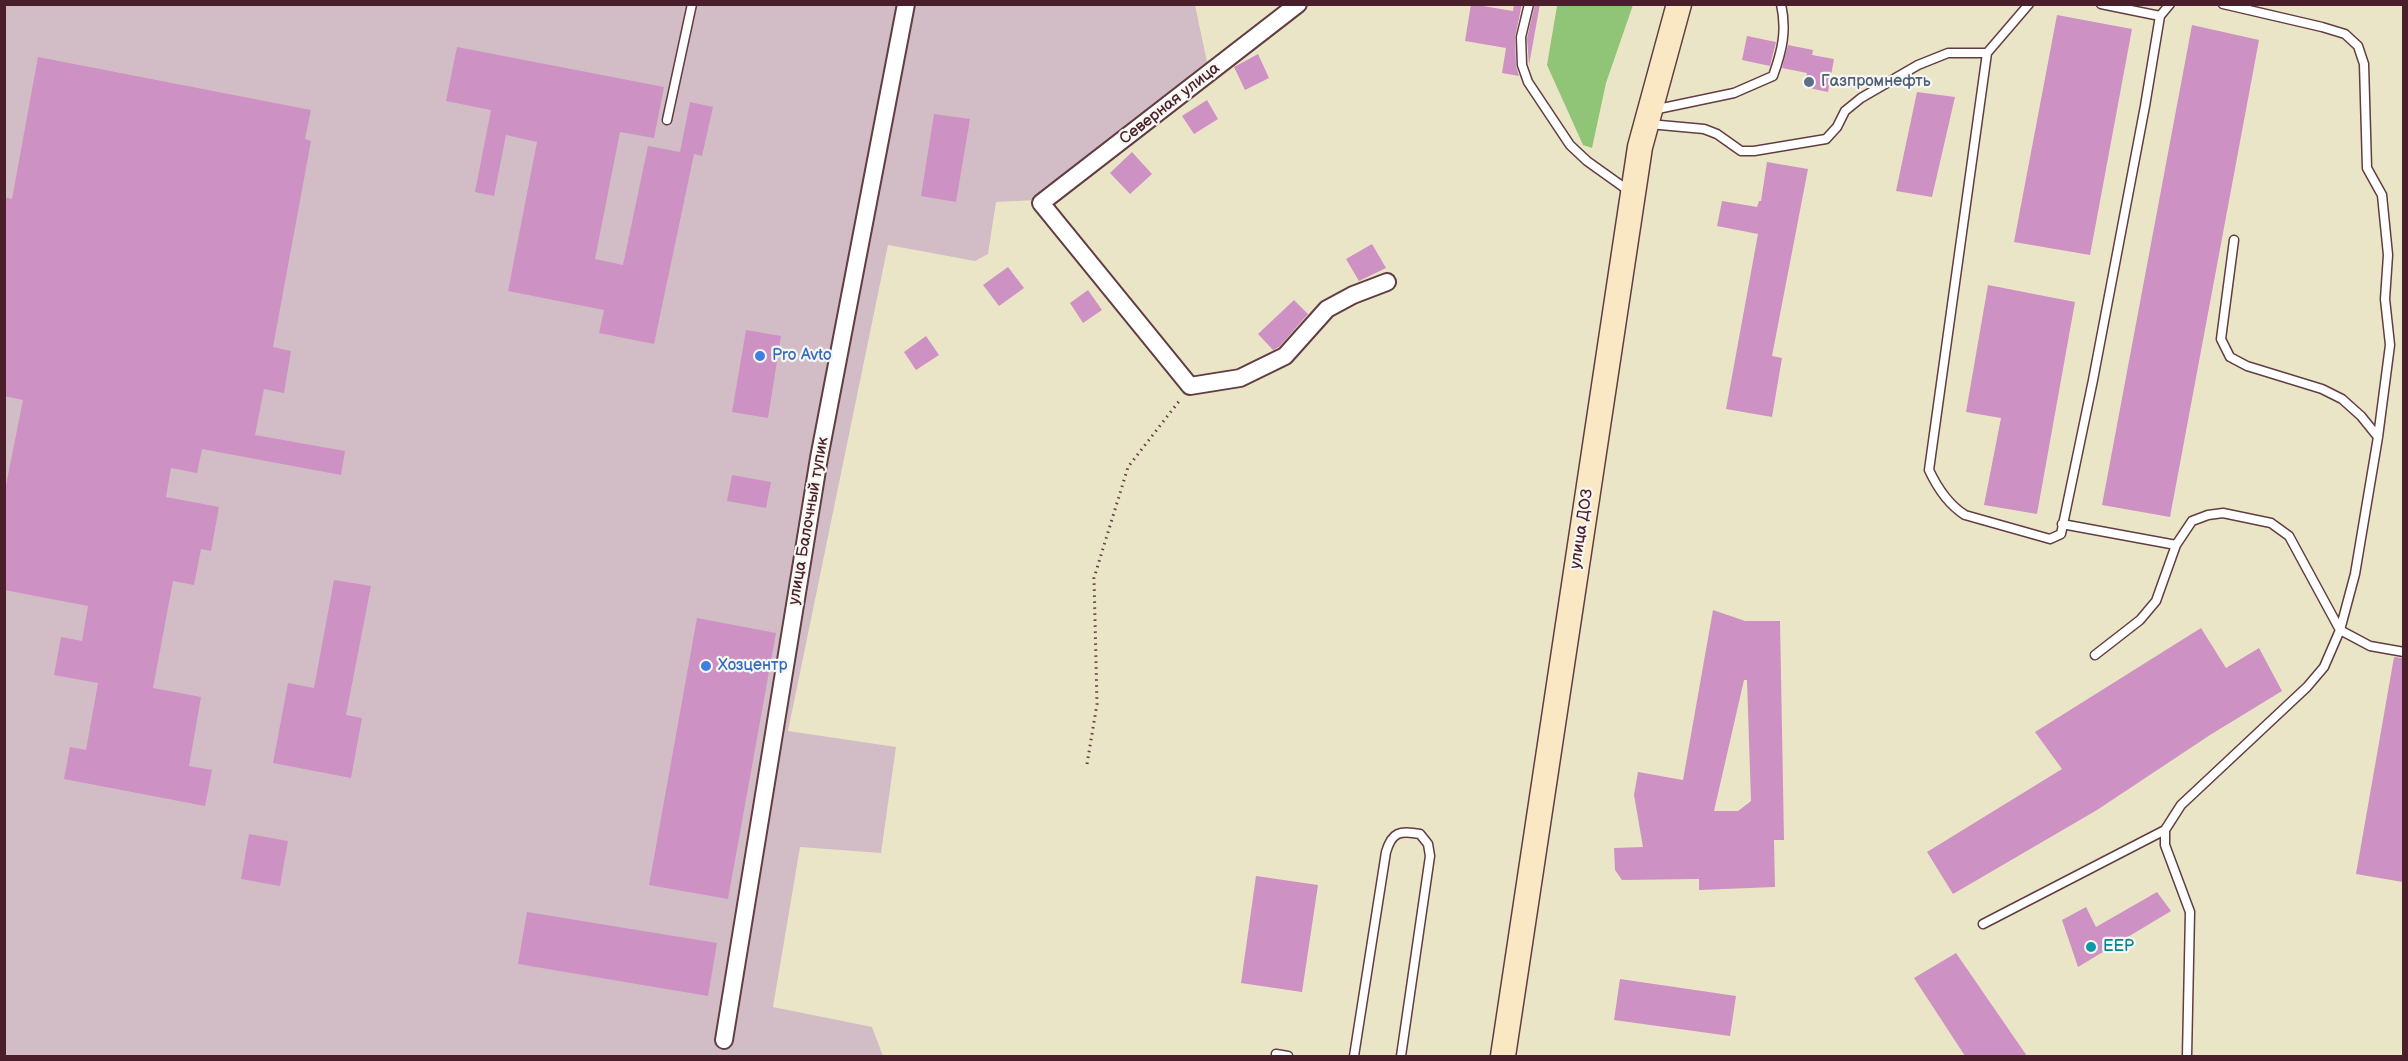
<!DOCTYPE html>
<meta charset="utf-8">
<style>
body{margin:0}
#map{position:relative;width:2408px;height:1061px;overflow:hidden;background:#ebe5c7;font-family:"Balsamiq Sans",sans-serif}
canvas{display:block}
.frame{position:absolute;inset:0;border:6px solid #4a1f2b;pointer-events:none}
</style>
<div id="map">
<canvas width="2408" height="1061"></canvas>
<div class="frame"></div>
</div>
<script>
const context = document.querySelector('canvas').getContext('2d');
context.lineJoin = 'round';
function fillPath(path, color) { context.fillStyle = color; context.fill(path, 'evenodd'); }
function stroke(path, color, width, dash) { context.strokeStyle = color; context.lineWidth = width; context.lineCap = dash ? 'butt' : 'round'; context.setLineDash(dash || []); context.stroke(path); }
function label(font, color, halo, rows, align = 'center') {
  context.font = font + ' "Balsamiq Sans",sans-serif'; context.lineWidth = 4.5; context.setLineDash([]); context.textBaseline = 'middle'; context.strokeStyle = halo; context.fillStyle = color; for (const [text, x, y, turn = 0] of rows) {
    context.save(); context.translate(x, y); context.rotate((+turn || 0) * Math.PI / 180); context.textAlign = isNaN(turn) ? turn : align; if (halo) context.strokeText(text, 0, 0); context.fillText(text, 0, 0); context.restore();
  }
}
fillPath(new Path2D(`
 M5,5H1195L1207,62L1037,200L996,202L988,254L975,261L888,245L788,731L896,747L881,853L800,847L773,1007L872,1027L883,1056H5Z`), '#d2bdc7');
fillPath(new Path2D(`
 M1560,4L1633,5L1606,83L1592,148L1583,145L1547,65L1557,6Z`), '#90c577');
fillPath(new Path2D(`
 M1471,4L1513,11L1514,4H1522L1515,37L1516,66L1519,76L1502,73L1506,48L1465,41Z
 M1535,4H1540L1529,65L1527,38Z
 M2057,15L2132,29L2090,255L2014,242Z
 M2192,25L2259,40L2170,517L2102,505Z
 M1747,36L1776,42L1770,66L1742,60Z
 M1788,45L1813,50L1812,55L1834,59L1828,92L1804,87L1807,73L1782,68Z
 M457,47L664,87L654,138L620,132L595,259L623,265L648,146L680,152L690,102L713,107L702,156L694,154L654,344L599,333L604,310L508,291L537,142L506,135L494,196L475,192L491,110L446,101Z
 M1258,54L1269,78L1245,90L1234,67Z
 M38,57L311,110L305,139L311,141L273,347L291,351L284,393L264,389L255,435L345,451L341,475L202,449L197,473L171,468L166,497L219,507L211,551L201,549L194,585L173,581L153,688L201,697L189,766L212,770L205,806L64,779L70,747L86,750L98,683L54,675L61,637L82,641L88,606L4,590V495L23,400L4,396V197L12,199Z
 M1917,92L1955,97L1932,197L1896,191Z
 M1207,100L1218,119L1194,134L1182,116Z
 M934,114L970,119L956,202L921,196Z
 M1132,152L1152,174L1130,194L1110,173Z
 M1767,162L1808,169L1772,356L1782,358L1772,417L1726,409L1758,234L1717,226L1722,201L1757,207L1759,201H1761Z
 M1372,244L1386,268L1359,281L1346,259Z
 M1008,267L1024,288L999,306L983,285Z
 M1988,285L2075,302L2037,514L1984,505L2001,418L1966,412Z
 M1088,290L1102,310L1083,323L1070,303Z
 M1294,300L1308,314L1279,347L1273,350L1258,334Z
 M746,330L781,336L768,418L732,412Z
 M926,336L939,355L916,370L904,352Z
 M732,475L771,482L766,508L727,501Z
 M334,580L371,586L346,715L362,718L351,778L273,763L288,683L314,688Z
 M1713,610L1745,621H1780L1784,840H1774L1775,887L1699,890V879L1622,880L1615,870L1614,848L1643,847L1634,795L1638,772L1683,780ZM1744,680H1747L1751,801L1738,811H1714Z
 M697,618L776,633L728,899L649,885Z
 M2201,628L2226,668L2259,648L2282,691L2210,735L2097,810L1953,894L1927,852L2062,769L2035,732Z
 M2394,657L2403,658V882L2356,874Z
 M249,834L288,841L280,886L241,879Z
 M1256,876L1318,885L1302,992L1241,983Z
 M2157,892L2171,911L2078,967L2062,920L2086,907L2096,927Z
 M527,912L717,943L708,996L518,964Z
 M1956,953L2027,1056H1965L1914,978Z
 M1620,979L1736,996L1730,1036L1614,1020Z`), '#ce91c3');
const lane = new Path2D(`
 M1529,4L1521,37L1522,65L1528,82L1570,145L1587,161L1629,191
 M2223,4L2322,27L2345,34L2358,46L2364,64L2367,168L2382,195L2388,255L2385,299L2390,345L2378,437L2355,574L2340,630L2370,646L2404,652
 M2160,16L2170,4
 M1987,53L1929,470C1937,487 1949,505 1965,515L2050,539L2061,534L2093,380L2145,106L2160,16L2101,4
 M1653,110L1734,93L1773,76C1782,51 1787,31 1781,4
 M667,120L692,4
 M1649,124L1704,129L1717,134L1741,151H1754L1826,139L1837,127L1845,111L1861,98L1918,65L1948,53H1987L2029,4
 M2234,240L2221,339L2230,357L2247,366L2322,389L2342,399L2361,416L2378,437
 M2062,524L2176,545L2192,521L2208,515L2223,513L2271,523L2289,536L2340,630L2324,667L2307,687L2181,805L2165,830V845L2190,912L2187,1056
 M2095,655L2140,620L2156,601L2176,545
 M1983,924L2165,830
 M1276,1054L1288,1056
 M1354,1056L1386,852C1392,832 1400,830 1420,834L1428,844L1430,856L1401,1056`);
const street = new Path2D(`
 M1298,4L1041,203L1190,386L1240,378L1285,356L1327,309L1353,295L1387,282
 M724,1040L819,458L906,4`);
const secondary = new Path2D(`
 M1503,1056L1640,147L1679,4`);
stroke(lane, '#623d42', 11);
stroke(street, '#623d42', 20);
stroke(secondary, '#623d42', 27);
stroke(new Path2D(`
 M1087,764L1097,704L1094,578L1128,467L1180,400`), '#623d42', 3, [1.5, 4.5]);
stroke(lane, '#fff', 8);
stroke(street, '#fff', 16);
stroke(secondary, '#fae7c3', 24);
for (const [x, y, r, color] of [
 [1809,82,6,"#5c6f8a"],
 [760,356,6,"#3f7fe0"],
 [706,666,6,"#3f7fe0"],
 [2091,947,6,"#0f9aa8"]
]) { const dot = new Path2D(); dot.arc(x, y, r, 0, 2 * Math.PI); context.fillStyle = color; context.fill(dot); stroke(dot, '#f6f6f2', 2); }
label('16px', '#4e5e75', '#f6f6f2', [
 ["Газпромнефть",1821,82]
], 'left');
label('16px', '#4a1f2b', '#f6f6f2', [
 ["Северная улица",1170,104,-38],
 ["улица Балочный тупик",809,521,-80],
 ["улица ДОЗ",1582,529,-81]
]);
label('16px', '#366cbe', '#f6f6f2', [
 ["Pro Аvto",772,356],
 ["Хозцентр",718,666]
], 'left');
label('16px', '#0d838f', '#f6f6f2', [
 ["EEP",2103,947]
], 'left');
</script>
